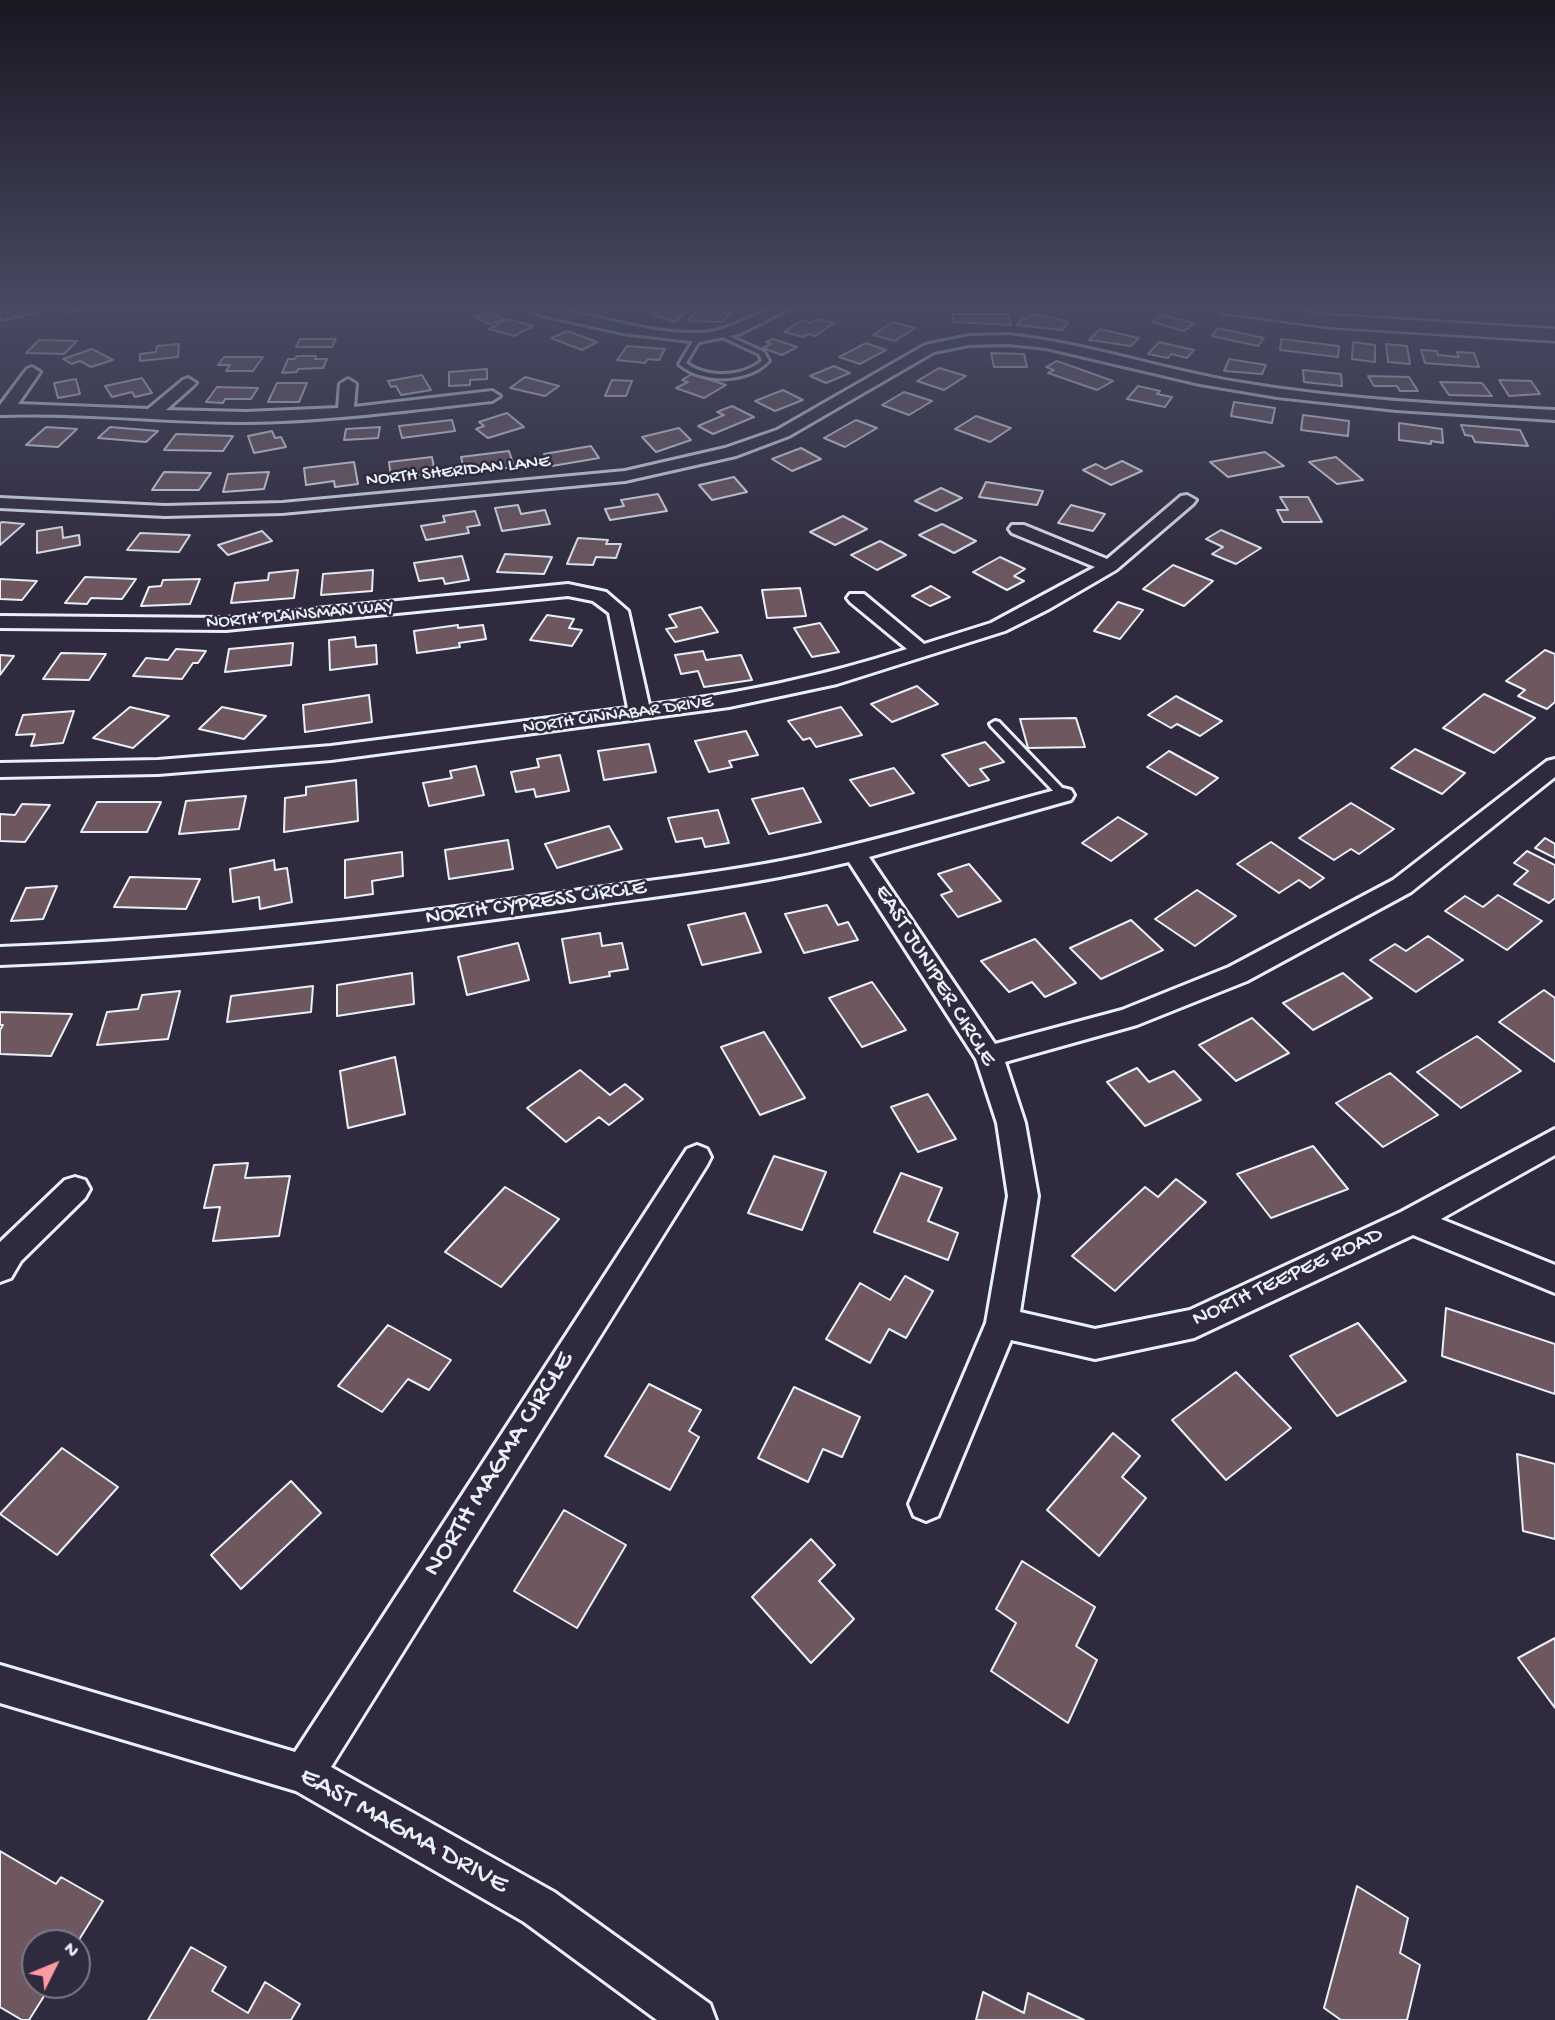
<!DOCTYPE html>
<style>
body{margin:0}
#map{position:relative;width:1555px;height:2020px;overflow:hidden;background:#2f2a3d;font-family:"Gochi Hand",sans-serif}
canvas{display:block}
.north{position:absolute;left:21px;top:1929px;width:70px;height:70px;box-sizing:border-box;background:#2f2a3d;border:2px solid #797a88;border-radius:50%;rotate:47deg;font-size:19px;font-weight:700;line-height:28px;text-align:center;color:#e8f1f8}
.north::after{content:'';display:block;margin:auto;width:24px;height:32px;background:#ff9aa2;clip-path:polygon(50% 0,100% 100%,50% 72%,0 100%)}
</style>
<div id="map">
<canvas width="1555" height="2020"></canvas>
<div class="north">N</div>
</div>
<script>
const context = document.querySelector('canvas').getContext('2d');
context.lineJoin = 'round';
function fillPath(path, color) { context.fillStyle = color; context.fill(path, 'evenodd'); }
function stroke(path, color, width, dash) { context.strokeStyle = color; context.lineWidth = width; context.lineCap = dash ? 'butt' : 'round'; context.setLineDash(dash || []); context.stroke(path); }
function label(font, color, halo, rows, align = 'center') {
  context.font = font + ' "Gochi Hand",sans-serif'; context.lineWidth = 5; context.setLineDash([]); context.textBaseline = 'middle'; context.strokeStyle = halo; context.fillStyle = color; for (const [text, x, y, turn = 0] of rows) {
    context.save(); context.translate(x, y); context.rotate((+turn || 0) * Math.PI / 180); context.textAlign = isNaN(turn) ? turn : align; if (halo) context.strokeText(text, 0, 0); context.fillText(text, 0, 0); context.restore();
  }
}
const building = new Path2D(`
 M23,307H32L36,313L0,321V312Z
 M69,307H115L67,312Z
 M660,307H688L692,308L675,322L651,314Z
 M699,309L730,313L722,322L688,321Z
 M489,311L505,319L490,324L474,317Z
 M952,314H1008L1011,325L954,322Z
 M1032,314L1058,319L1068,322L1063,330L1017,325L1022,318L1028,319Z
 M1162,315L1194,323L1184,331L1152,322Z
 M508,319L533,326L514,336L489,329Z
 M817,319L834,323L815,336L808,334L803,337L784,332L802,320L811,323Z
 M893,322L915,328L895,341L873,335Z
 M1218,328L1264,338L1258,346L1212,336Z
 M1100,329L1139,338L1131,346L1089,340Z
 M567,331L597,342L582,350L551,338Z
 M300,339H336L332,347H296Z
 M773,339L797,347L782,355L763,348L771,344L766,342Z
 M1281,339L1339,346L1338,357L1280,350Z
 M39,340L77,341L64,354L26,353Z
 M1159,342L1194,350L1187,358L1171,354L1168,358L1148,354Z
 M1353,342L1375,345V362L1352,359Z
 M866,343L886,350L860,364L839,357Z
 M179,344L178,357L140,361V354L156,352L157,346Z
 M1386,344L1407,346L1410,364L1388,362Z
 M627,346L665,349L659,360L648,359L645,363L617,360Z
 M92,349L113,360L91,367L80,361L72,364L63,359Z
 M1421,350L1437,351L1438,355L1459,357L1457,352L1474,353L1479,367L1425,363Z
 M991,353L1024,354L1027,367H994Z
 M297,356H316L315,359H327L323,368L298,369L297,372L282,373L288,359H295Z
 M224,357H263L253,371H226L230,365H218Z
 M1229,359L1266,365L1262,374L1224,371Z
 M1057,361L1113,381L1097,390L1048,373L1054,370L1046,367Z
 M834,366L850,373L826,383L810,376Z
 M939,368L966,376L944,390L917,381Z
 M487,369V379L470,380V385L449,386V372Z
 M1303,370L1341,374L1342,386L1304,382Z
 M692,374L726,385L704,398L676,388L688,382L682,380Z
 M422,375L431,390L401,395L396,386L391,387L388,381Z
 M1368,376L1409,377L1418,391H1400L1397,386H1374Z
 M525,377L559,386L545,396L510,388Z
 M142,378L152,393L135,397L132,392L112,397L105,386Z
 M76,379L80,394L58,398L54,383Z
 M612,380L632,381L626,396H605Z
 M1499,380L1531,381L1540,394L1509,396Z
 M1440,382L1482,383L1492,396L1449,395Z
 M277,383H307L299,402H268Z
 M1138,386L1160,391L1157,394L1172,397L1165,407L1127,399Z
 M217,387L258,388L251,399H225L223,403L206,402Z
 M783,390L803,400L775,411L755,401Z
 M904,392L932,401L909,415L882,405Z
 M1234,402L1275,408L1272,423L1231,416Z
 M732,406L754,417L713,434L698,426L724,415L717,412Z
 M507,413L524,427L488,438L476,429L484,426L479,422Z
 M1303,415L1349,421L1348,436L1301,430Z
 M976,416L1011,428L990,442L955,429Z
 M452,420L455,431L402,438L399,426Z
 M856,420L877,428L845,447L824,438Z
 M1399,423L1442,429L1443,443L1431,441V444L1399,440Z
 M1461,425L1520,430L1528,446L1475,442L1472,436L1465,435Z
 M46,427L77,429L58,447L26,445Z
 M110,427L158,431L146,442L98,438Z
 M380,427L378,438L344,440L346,429Z
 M679,428L691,440L656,452L642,437Z
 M272,431L275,438L281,437L286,447L254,453L248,436Z
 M176,434L233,436L223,451L164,450Z
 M591,446L599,458L552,466L544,454Z
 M801,448L821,459L792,471L772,459Z
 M509,451L514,467L484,471L483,467L464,469L461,457Z
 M1265,452L1284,466L1228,477L1210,462Z
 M432,457L435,473L391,478L389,462Z
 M1336,457L1363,480L1337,484L1309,462Z
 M1122,461L1142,471L1111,485L1083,470L1096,464L1105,469Z
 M354,462L358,484L335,487L334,481L306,485L304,468Z
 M164,472L211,473L199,490H152Z
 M269,472L264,489L223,492L228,474Z
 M734,477L747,492L712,500L699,485Z
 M986,482L1043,491L1037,505L979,497Z
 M941,488L962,498L936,511L915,501Z
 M658,494L667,511L610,520L605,509L624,506L621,500Z
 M1280,497H1308L1322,522H1283L1277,510H1288Z
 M518,505L521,514L545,510L550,524L502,531L495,508Z
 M1071,505L1105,514L1093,531L1058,523Z
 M475,511L480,525L467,527L469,533L426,540L421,526L445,522L443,516Z
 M843,516L867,529L835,545L810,532Z
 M2,522L24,524L0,545V523Z
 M942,524L976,541L954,553L919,535Z
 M62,527L63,538L79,535L80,545L37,553V531Z
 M1221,530L1261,548L1236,564L1212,554L1223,547L1206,539Z
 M262,531L272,541L228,555L218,545Z
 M140,533L190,535L179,552L127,550Z
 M578,538L608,540L606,544H621L616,558L596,557L593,565L567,564Z
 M880,541L906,555L877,570L851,555Z
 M505,554L552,557L544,574L497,572Z
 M462,556L469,580L445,584L443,578L419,581L414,563Z
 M1000,557L1025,569L1014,576L1024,581L1007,590L973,572Z
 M1173,565L1213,581L1184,606L1143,589Z
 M298,570L294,598L231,603L235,583L268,580L269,573Z
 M373,570L372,591L321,595L323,574Z
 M85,577L136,579L122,599L91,598L87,604L65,603Z
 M0,579L37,581L22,600L0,599Z
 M200,579L190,604L141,606L149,587L161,586L163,580Z
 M931,586L950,597L930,606L912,596Z
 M800,588L806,616L767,618L762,590Z
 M1118,602L1143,610L1120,639L1094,631Z
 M701,607L718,632L675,642L666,629L677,627L669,615Z
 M547,615L574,619L569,628L582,630L572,646L530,640Z
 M820,623L839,652L812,657L794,628Z
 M458,625V628L483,625L486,639L459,643L460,647L417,653L414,631Z
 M355,637L356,647L376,645L377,664L330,670L329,640Z
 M293,643L291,665L225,672L229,649Z
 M176,649L206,651L198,663H193L182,679L133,676L146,658L168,660Z
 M1545,650L1555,654V702L1547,709L1518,696L1525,690L1506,681Z
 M703,651L706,660L741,655L752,680L704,687L698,671L681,674L675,655Z
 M61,653L106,654L89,680L43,679Z
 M0,655L14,656L0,675Z
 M917,686L938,704L892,722L871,704Z
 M1484,694L1535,718L1494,753L1443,728Z
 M369,695L372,722L305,732L303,705Z
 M1176,696L1222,721L1200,736L1177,724L1171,728L1148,715Z
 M130,707L169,716L133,748L93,738Z
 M222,707L266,716L244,739L199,729Z
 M841,707L862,735L816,747L810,738L803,740L788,721Z
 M74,711L63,743L31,746L35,734L16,735L23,715Z
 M1076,718L1085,747L1028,748L1020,719Z
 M746,731L758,755L729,761L732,767L709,772L695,741Z
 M985,742L1004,762L980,769L989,780L969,786L942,755Z
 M649,744L656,772L604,780L598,751Z
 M1415,749L1465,773L1442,794L1391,768Z
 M1169,751L1218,778L1196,795L1147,767Z
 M560,755L569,791L536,797L534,789L516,792L511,772L539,767L537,759Z
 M476,766L484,795L429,806L423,783L452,778L450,771Z
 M894,768L914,793L870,806L850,780Z
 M356,780L358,821L284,832L285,798L306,795V787Z
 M803,788L821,822L769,834L752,799Z
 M246,796L239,829L179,834L186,801Z
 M97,802H161L147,832H81Z
 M1351,803L1394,829L1359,854L1351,849L1334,860L1299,838Z
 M22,804L50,805L25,842L0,841V814L15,815Z
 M718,810L729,843L705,847L702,838L676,842L668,818Z
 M1118,817L1147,834L1111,861L1082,843Z
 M609,826L622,849L557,868L545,844Z
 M1545,838L1555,844V858L1535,848Z
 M508,840L513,869L449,879L445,850Z
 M1271,842L1324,878L1310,888L1299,880L1279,893L1237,864Z
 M1527,851L1555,865V898L1549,903L1514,884L1528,871L1514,863Z
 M402,852L403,876L372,881L373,894L345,898V860Z
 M274,860L275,870L287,868L292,902L260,909L259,897L233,902L230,869Z
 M969,864L1001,901L958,917L941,895L952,891L938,874Z
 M130,877L200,879L186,909L114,907Z
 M57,886L43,919L11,921L26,888Z
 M1197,890L1236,916L1195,946L1155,919Z
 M1498,895L1542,921L1507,950L1445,911L1465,896L1483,907Z
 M827,905L838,925L848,922L858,940L804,953L785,914Z
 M745,913L761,952L702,965L688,925Z
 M1131,920L1163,950L1101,979L1070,948Z
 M600,933L602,946L622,943L628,969L609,972L610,976L570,983L562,939Z
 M1428,936L1463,960L1416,992L1370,960L1395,944L1406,951Z
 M1035,939L1076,983L1045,997L1032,982L1009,992L981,961Z
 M518,943L529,980L467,995L458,957Z
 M412,973L414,1004L337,1016V985Z
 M1343,973L1372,998L1313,1030L1283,1003Z
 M872,982L906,1030L862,1047L829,998Z
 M313,986L311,1012L227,1022L231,996Z
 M1544,990L1555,998V1062L1499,1022Z
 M180,991L168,1039L97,1045L107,1012L138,1009L142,995Z
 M0,1012L72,1014L51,1056L0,1054V1030L3,1025H0Z
 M1252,1018L1289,1053L1236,1081L1199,1045Z
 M764,1032L805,1098L760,1115L721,1047Z
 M1477,1036L1521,1071L1461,1108L1417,1072Z
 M395,1057L405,1114L348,1128L340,1071Z
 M1137,1068L1149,1082L1174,1071L1201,1100L1145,1126L1107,1082Z
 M580,1070L610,1095L625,1084L643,1099L609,1125L599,1117L566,1142L527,1108Z
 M1390,1073L1438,1115L1383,1147L1336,1103Z
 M928,1094L956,1139L918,1152L891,1107Z
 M1313,1146L1348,1189L1271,1218L1237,1174Z
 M774,1156L826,1172L802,1230L748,1213Z
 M248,1163L245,1178L290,1176L279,1236L213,1241L220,1207L204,1208L214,1165Z
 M901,1173L942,1188L928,1221L958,1233L948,1260L874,1232Z
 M1176,1179L1206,1202L1115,1291L1072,1256L1145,1187L1158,1197Z
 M505,1187L559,1219L501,1287L445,1252Z
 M905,1276L933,1291L906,1338L889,1329L870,1363L826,1339L860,1283L890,1300Z
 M1446,1308L1555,1344V1394L1442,1356Z
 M1358,1323L1406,1381L1337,1416L1290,1356Z
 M388,1325L451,1360L429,1390L408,1379L382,1412L338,1386Z
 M1236,1372L1291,1428L1226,1480L1172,1420Z
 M649,1384L701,1410L689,1431L699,1437L670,1490L605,1456Z
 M794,1387L860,1417L842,1457L823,1449L808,1482L758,1458Z
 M1113,1433L1140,1456L1122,1477L1146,1498L1099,1556L1047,1510Z
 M62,1448L118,1487L57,1555L0,1514Z
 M1517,1454L1555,1464V1539L1523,1531Z
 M291,1481L321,1513L241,1589L211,1555Z
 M564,1510L626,1545L577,1628L514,1591Z
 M811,1539L835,1565L819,1581L854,1619L811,1663L752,1597Z
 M1022,1561L1095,1607L1076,1646L1097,1660L1068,1723L991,1671L1016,1623L996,1609Z
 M1555,1638V1708L1518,1658Z
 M0,1851L56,1884L61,1877L103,1901L77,1943H35V1985H51L29,2020H22L0,2007Z
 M1357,1886L1408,1918L1400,1953L1420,1965L1407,2020H1341L1324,2008Z
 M191,1947L226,1967L212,1991L248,2013L265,1982L300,2004L291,2020H148Z
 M983,1992L1024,2013L1028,1993L1084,2020H976Z`);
fillPath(building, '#6e575f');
stroke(building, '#e8f1f8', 2);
const lane = new Path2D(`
 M722,333L764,352L769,361C747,383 704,384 680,365L679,364L695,338L698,336L701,338L686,363C707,379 742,377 762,361L759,354L720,336L719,335Z
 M995,721L999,722L1067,793L1068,795L1067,797H1059L991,726L990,724Z`);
const street = new Path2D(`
 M523,307C582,307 639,335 700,333C733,332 759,307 792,307L739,334L699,342L623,333L542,315Z
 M1008,335C1086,343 1160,369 1237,382C1342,400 1449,405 1555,410V420L1396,410L1277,397L1200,384L1046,348L1008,344L969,345L934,352L789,436L736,456L625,481L282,513L165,516L0,508V498L165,506L282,503L625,471L725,448L777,430L925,345L969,336Z
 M32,367L40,372L18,404L148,409L183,380L188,378L196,383L193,386L166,410L246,412L338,408L340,384L348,379L356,384L354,407L492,391L500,396L492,401C410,410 329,421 246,422C164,422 82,412 0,415V405L27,369Z
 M1187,495L1196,500L1193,504L1116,570L1049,609L1005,631L837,684L729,707L331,760L158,774L0,777V763L158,760L331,746L628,708L609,613L593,601L568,596L226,630L0,628V616L226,618L568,584L606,592L628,611L649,705C738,694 821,677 907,649L850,602L847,598L850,594H864L924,644L991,623L1095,567L1012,533L1009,529L1012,525H1024L1107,559L1181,496Z
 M1555,759V777L1411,892L1247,981L1137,1025L1005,1062L1025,1123L1038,1196L1020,1312L1095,1329L1190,1310L1401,1212L1555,1129V1155L1441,1219L1555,1265V1293L1413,1235L1194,1338L1095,1359L1011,1340L938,1516L926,1521L914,1516L909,1504L986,1323L1008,1196L997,1123L976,1059L849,862C756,885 662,895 568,909C379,936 191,958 0,965V947C190,940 378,919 566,892C644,881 724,873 801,857C890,838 976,811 1063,788L1071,790L1074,795L1071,800L869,857L995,1044L1122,1010L1229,967L1393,880L1547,761Z
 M697,1145L707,1149L711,1157L707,1165L331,1767L554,1892L710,2004L716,2020H657L524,1922L296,1791L0,1703V1665L295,1752L687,1149Z
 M75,1177L85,1180L90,1189L85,1198L21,1261L11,1278L0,1282V1242L65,1180Z`);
const secondary = new Path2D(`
 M1214,307H1269L1329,315L1555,329V341L1329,327L1224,313Z`);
stroke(lane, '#e8f1f8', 6);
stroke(street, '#e8f1f8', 6);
stroke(secondary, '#e8f1f8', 5);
fillPath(lane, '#2f2a3d');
fillPath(street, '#2f2a3d');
fillPath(secondary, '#2f2a3d');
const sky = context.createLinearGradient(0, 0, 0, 590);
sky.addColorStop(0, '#1a1722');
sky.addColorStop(0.52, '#474a62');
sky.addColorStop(1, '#474a6200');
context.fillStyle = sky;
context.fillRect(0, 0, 1555, 590);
label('19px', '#e8f1f8', '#2f2a3d', [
 ["NORTH SHERIDAN LANE",458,472,-6],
 ["NORTH PLAINSMAN WAY",300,616,-5],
 ["NORTH CINNABAR DRIVE",618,716,-8]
]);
label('23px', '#e8f1f8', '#2f2a3d', [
 ["NORTH CYPRESS CIRCLE",536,904,-8],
 ["EAST JUNIPER CIRCLE",934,976,58],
 ["NORTH TEEPEE ROAD",1288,1278,-25]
]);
label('28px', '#e8f1f8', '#2f2a3d', [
 ["NORTH MAGMA CIRCLE",500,1465,-58],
 ["EAST MAGMA DRIVE",403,1832,29]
]);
</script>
